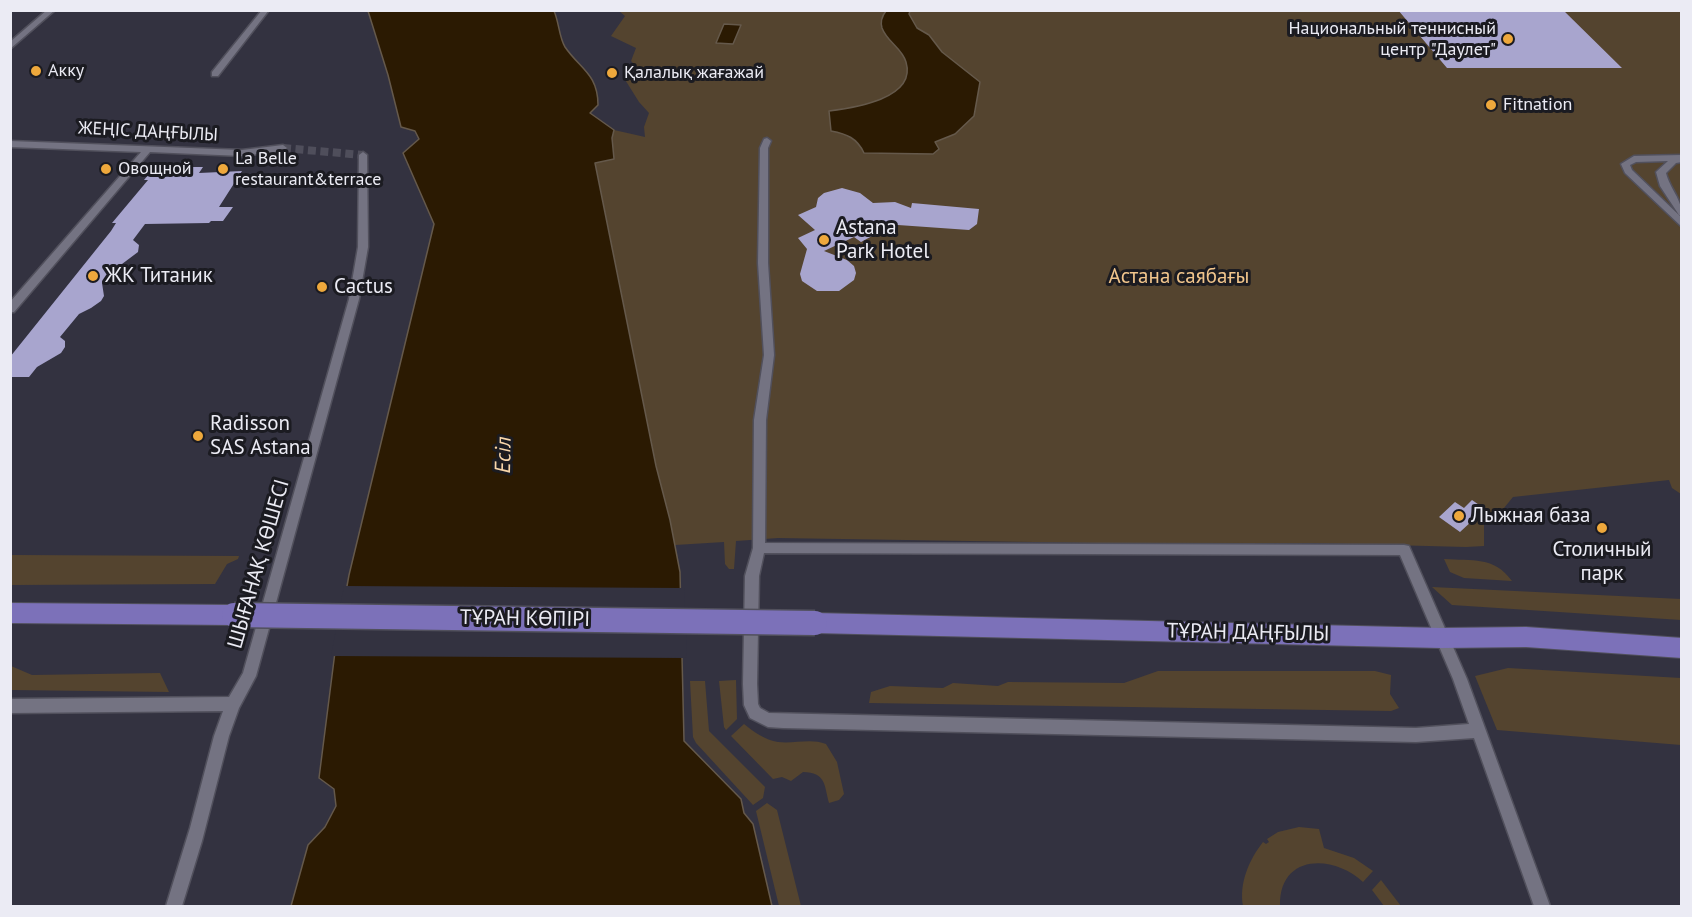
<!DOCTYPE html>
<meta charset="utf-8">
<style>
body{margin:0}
#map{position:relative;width:1692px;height:917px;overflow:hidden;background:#333240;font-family:"PT Sans",sans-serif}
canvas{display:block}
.frame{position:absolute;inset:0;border:12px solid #ebebf4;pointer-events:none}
</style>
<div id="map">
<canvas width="1692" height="917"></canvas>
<div class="frame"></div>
</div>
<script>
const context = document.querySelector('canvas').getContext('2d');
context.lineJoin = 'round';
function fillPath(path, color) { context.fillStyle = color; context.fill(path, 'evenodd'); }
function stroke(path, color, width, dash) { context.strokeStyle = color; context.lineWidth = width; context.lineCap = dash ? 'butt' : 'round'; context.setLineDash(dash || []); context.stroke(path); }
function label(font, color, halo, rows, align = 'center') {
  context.font = font + ' "PT Sans",sans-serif'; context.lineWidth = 6; context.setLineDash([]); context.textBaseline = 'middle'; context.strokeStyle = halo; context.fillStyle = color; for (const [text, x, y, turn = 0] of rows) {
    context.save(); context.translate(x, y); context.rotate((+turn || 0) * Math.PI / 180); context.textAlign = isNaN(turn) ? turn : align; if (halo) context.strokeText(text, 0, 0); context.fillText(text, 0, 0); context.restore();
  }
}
fillPath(new Path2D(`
 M619,11H1681V494L1672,488L1669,480L1513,497L1504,508L1484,518V546L1466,547L1313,543L1160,544L778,538L736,541L734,569H729L725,564L724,542L675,545L656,466L595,162L612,138L614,130L645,137L644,127L649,113L639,102L624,78L635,76L636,66L631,61L636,48L611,36L625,16Z
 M11,555L239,556L238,559L227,564L215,584L11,585Z
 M1444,559C1472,561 1494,556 1512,581L1464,578L1450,572Z
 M1432,587L1681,599V620L1452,605Z
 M11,666L32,675L160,673L169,692L11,690Z
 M1508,668L1681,678V745L1497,730L1475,676Z
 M1158,671H1375L1391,675L1390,694L1399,708L1391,711L869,703L871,692L890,686L943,688L953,683L998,686L1008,682L1124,683Z
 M736,680L737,719L726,730L724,727L719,681Z
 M690,681H705L709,731L765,787L763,798L753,805L696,743L693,737Z
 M744,724C754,732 765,740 778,742C794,744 811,738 826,744L837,762L844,794L839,800L829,803C824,784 826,773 803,772L791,781L782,777L773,779L731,736Z
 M767,803L777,810L801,906H779L756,811Z
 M1299,827L1319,829L1324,848L1354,858L1373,871L1363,882C1333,854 1279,854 1280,906H1243C1239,883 1249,860 1263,842L1266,844L1269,842L1267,839L1278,832Z
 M1381,880L1401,906H1384L1372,890Z`), '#54442f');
const water = new Path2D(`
 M368,11H554C559,22 559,37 565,47C580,69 598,74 598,105L590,113L614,130L612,138L614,159L595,163L656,466L670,520L680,572L684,741L741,799L744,813L753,824L772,906H291L308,845L325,827L336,806L334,789L319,778L335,652L349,575L434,224L403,153L419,139L415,131L401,127L388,75Z
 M886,11H910L909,14L917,28L929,35L942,52L980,82L974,116L955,134L935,142L939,149L933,154L864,153C857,138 847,134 831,131L829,111C853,108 917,99 906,62C902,48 887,42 882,28C880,21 882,16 886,11Z
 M724,24L741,25L733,44L716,43Z`);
fillPath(water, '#2b1a02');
stroke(water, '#65594b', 1.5);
fillPath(new Path2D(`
 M344,586L684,588L687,658L331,656Z`), '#333240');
fillPath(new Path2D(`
 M1398,10H1563L1622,68H1447Z
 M157,164H192L190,167H203L199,173L242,171L219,207H233L223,221H211L209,223L145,224L133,240L139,245L138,252L122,264L113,267L102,283L104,296L101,301L91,308L79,314L60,337L65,341V347L61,353L37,367L29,377H10V357L111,231L116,223H112L148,180H144Z
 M842,188L860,193L873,203L895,202L911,208L912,203L979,209L977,224L969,230L898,225L887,228L861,242L854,237L824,251L847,260L854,266L856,273L854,280L839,291H817L802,281L800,274L807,249L798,238L815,230L798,215L816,207L818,198L824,193Z
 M1472,500L1485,509L1460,532L1439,517L1455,502L1464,508Z`), '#a8a5ce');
stroke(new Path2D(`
 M283,148L363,155`), '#4f4e5b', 8, [8, 4.5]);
const street = new Path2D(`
 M47,10H55L10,49V42Z
 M262,10H269L218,76H212V72Z
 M767,138L771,141L768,148V263L774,355L766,420L765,543L1404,545L1409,546L1467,679L1550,906H1534L1474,738L1416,742L783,728L768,727L750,718L744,705L743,684L745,576L753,548L754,420L764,355L758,263L760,148L764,139ZM764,553L1400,555L1453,679L1469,724L1416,728L769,713L760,708L758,704L757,684L759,576Z
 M10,141L242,150L283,145L287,148L283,151L242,156L150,152L14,312H10V302L141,152L10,147Z
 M363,152L367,155L368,247L359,299L256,676L239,708L229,736L202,841L182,906H166L190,828L214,736L223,711L10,713V699L229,697L243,673L349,299L358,247L359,155Z
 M1682,155V162L1676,163L1666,173C1670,189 1682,199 1682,216L1679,215L1660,186L1656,172L1668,161L1636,162L1630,165L1632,170L1682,218V227L1625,173L1621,164L1634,156Z`);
const primary = new Path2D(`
 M10,603L234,605L242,608L245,615L242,622L234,625L10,623Z
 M815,613L1441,628L1526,627L1682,638V658L1526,647L1441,648L815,633L807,630L804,623L807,616Z`);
stroke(street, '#51505c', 3);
stroke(primary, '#51505c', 2);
fillPath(street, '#747382');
fillPath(primary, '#7c71b9');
const primaryBridge = new Path2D(`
 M234,615L815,623`);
stroke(primaryBridge, '#51505c', 27, []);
stroke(primaryBridge, '#7c71b9', 24);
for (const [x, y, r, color] of [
 [1508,39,6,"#eea83c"],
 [36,71,6,"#eea83c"],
 [612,73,6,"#eea83c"],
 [1491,105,6,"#eea83c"],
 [106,169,6,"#eea83c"],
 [223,169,6,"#eea83c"],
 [824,240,6,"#eea83c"],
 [93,276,6,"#eea83c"],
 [322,287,6,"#eea83c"],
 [198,436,6,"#eea83c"],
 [1459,516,6,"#eea83c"],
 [1602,528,6,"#eea83c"]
]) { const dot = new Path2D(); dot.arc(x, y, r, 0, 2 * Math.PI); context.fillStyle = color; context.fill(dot); stroke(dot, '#1b1b21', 2); }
label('18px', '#ebebf4', '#1b1b21', [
 ["Национальный теннисный",1496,29,"right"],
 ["центр \"Даулет\"",1496,50,"right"],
 ["Акку",48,71],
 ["Қалалық жағажай",624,73],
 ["Fitnation",1503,105],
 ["La Belle",235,159],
 ["restaurant&terrace",235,180],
 ["Овощной",118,169]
], 'left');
label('18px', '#ebebf4', '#1b1b21', [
 ["ЖЕҢІС ДАҢҒЫЛЫ",148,132,3]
]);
label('21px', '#ebebf4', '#1b1b21', [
 ["Astana",836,228],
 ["Park Hotel",836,252],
 ["ЖК Титаник",105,276],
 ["Cactus",334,287],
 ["Radisson",210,424],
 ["SAS Astana",210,448],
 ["Лыжная база",1471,516],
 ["Столичный",1602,550,"center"],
 ["парк",1602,574,"center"]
], 'left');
label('21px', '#f1c58c', '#1b1b21', [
 ["Астана саябағы",1179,277]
]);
label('21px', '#ebebf4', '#1b1b21', [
 ["ШЫҒАНАҚ КӨШЕСІ",259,564,-74],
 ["ТҰРАН КӨПІРІ",525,619,1],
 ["ТҰРАН ДАҢҒЫЛЫ",1248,633,1]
]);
label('italic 22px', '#f9d6a9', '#1b1b21', [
 ["Есіл",504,455,-89]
]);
</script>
